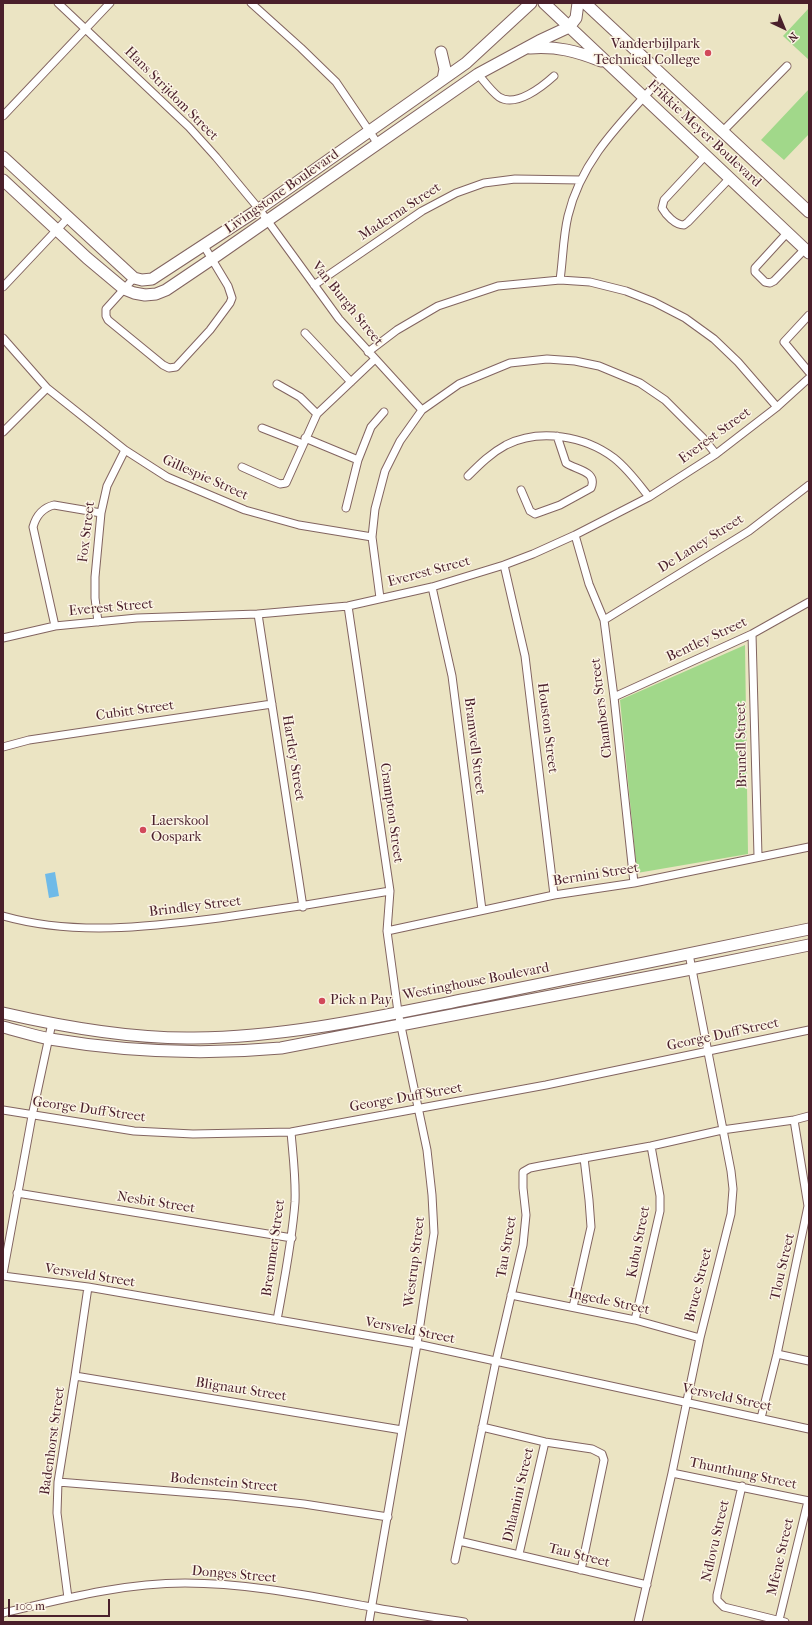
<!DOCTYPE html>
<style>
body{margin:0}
#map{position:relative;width:812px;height:1625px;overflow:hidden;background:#ebe4c3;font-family:"IM FELL French Canon",serif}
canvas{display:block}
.frame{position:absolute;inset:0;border:4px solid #4a1f2b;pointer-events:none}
.north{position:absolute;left:764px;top:8px;width:40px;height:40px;-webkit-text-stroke:3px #fcf5e5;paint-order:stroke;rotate:136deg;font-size:11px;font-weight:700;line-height:16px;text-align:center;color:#4a1f2b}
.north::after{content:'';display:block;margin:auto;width:14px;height:18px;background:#4a1f2b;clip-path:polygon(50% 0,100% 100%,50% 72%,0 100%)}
.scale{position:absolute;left:8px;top:1599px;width:102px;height:18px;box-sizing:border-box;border:2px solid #4a1f2b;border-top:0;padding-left:5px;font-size:12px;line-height:14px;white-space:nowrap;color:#4a1f2b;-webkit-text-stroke:3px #fcf5e5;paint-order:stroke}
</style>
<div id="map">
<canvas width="812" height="1625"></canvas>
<div class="frame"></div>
<div class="north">N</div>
<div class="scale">100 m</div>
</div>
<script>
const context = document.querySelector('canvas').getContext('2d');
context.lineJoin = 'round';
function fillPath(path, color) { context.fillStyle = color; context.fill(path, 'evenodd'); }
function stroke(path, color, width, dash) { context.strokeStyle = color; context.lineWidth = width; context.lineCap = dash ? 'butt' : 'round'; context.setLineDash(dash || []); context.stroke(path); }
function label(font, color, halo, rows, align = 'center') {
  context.font = font + ' "IM FELL French Canon",serif'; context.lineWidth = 3; context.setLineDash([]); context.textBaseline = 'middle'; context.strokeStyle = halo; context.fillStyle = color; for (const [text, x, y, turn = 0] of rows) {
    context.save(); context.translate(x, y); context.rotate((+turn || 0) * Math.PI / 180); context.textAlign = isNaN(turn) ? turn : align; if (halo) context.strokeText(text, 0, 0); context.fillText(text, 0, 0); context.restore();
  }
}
fillPath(new Path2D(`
 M809,8V60L783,36Z
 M809,89V134L784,160L761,140Z
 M745,645L748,854L637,873L620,700Z`), '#a1d88a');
fillPath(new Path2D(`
 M55,872L59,896L49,898L45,874Z`), '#6fbae8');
const street = new Path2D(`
 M58,3L189,127L216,157L259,209L339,319L422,410
 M251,3L301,48L336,82L378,144
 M478,74C484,81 491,91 499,97C516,108 543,86 554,76
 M3,116L110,3
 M723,131L787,66
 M705,156L664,200L662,208C666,215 675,225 684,225L688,222L729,179
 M787,233L755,268V272L765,282L770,283L774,281L805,249
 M134,278L106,309V316L108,320L163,365L169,368L176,367L210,330L230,303L232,298L228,286L204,246
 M560,280C563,259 563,237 568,216C582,157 625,119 663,76
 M314,285L422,211L456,193L484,183L515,179L581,180
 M3,287L68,218
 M809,315L784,342L809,372
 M305,333L351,382
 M3,338L47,388L125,450L167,477L245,510L299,525L372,537
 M368,352L397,330L438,306L498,286L560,280L590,282L626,291L654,302L685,318L714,339L738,362L777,407
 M277,384L300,397L317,414
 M262,428L303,444
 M3,432L47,388
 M305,438L358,460L371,427L384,412
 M242,467L280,484L286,483L317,414L374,360
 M468,476C480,464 491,453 506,445C540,428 585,436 614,458C628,469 638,483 649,497
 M521,490L530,511L535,514L560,505L591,488C598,471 576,470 566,463L557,436
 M346,508L358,460
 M575,535L589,584L604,620L614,697L634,883
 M504,565L525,656L554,895
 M432,587L452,676L482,910
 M380,598L372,537L375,509L385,471L400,441L422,410L459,384L510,363L547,359L575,361L599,366L640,383L665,400L703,438L716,454
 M348,606L390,891L387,931L398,1012L427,1150L432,1195L434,1233L417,1344L369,1622
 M258,614L303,907
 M604,620L749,531L809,485
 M98,622L95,598V577L101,513L107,486L125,450
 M55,626L33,527C36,516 42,508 54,505L101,513
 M752,634L758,856
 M3,638L55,626L137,618L258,614L348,606L432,587L504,565L533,554L575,535L649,497L716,454L777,407L809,378
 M614,697L752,634L809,602
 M3,747L29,740L272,704
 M3,916C74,936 148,927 219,918C276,910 333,901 390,891
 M387,931L554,895L634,883L809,847
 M3,1110L134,1131L193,1134L291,1132L546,1085L809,1030
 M17,1193L292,1238
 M3,1274L32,1116L52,1023
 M3,1276L88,1287L417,1344L809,1429
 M511,1295L635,1320L700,1338
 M573,1307L591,1227L589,1200L584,1158
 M277,1320C284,1281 292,1242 295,1202C296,1179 293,1156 291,1132
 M635,1320L660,1211V1196L651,1146
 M777,1354L809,1361
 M75,1376L402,1430
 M761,1418L777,1354L808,1206L794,1120
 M482,1427L545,1442L592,1449L602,1454L604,1460L581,1570
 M672,1473L809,1501
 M58,1482L232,1496L304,1504L388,1517
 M742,1486L717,1595V1600L724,1607L785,1622
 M459,1541L647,1585
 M519,1554L545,1442
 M455,1560L496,1361L523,1245L526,1215L523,1188V1172L530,1168L540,1166L651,1146L722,1130L794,1120L809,1116
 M68,1598L57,1513L58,1482L75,1376L88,1287
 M3,1613C63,1599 123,1583 185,1583C248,1583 310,1596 371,1607C402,1613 433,1617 464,1622
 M779,1620L808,1501
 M638,1622L672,1473L700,1338L731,1214L733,1189L731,1171L689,954`);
const secondary = new Path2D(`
 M544,3L809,253
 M585,3L809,212
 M530,48C557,46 576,51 601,61
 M441,52L445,69L443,79
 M3,157L134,278L142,280L152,279L259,209L466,63L531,3
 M3,180L87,258L124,289L134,293L145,295L156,294L166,290L212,259L478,74L539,41L569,27L576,18L578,3
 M3,1013C64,1027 132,1039 194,1038C293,1037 390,1014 487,995C594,974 702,951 809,929
 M3,1027C19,1031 35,1036 50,1039C127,1052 204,1055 281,1048L691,969L809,945`);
stroke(street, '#826460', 9);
stroke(secondary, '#826460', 13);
stroke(street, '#fff', 7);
stroke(secondary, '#fff', 11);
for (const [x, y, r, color] of [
 [708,53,4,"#d1495b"],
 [143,830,4,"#d1495b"],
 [322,1001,4,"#d1495b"]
]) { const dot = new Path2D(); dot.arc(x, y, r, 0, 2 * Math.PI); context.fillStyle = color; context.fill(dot); stroke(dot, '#fcf5e5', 1.5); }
label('14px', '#4a1f2b', '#fcf5e5', [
 ["Vanderbijlpark",700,45,"right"],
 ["Technical College",700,61,"right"],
 ["Laerskool",151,822],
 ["Oospark",151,838],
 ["Pick n Pay",330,1001]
], 'left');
label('14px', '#4a1f2b', '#fcf5e5', [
 ["Hans Strijdom Street",171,94,45],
 ["Frikkie Meyer Boulevard",704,134,43],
 ["Livingstone Boulevard",282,192,-35],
 ["Maderna Street",400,212,-33],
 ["Van Burgh Street",347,304,51],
 ["Everest Street",715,436,-36],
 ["Gillespie Street",205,478,24],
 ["Fox Street",87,532,-83],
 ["De Laney Street",701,544,-32],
 ["Everest Street",429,572,-15],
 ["Everest Street",111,608,-5],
 ["Bentley Street",707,640,-25],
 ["Chambers Street",602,708,-97],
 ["Cubitt Street",135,711,-8],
 ["Houston Street",547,728,83],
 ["Brunell Street",742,745,-91],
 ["Bramwell Street",474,746,83],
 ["Hartley Street",293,758,81],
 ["Crampton Street",391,813,82],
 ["Bernini Street",596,875,-9],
 ["Brindley Street",195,907,-7],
 ["Westinghouse Boulevard",476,982,-11],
 ["George Duff Street",723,1035,-12],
 ["George Duff Street",406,1098,-10],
 ["George Duff Street",89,1110,8],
 ["Nesbit Street",156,1203,9],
 ["Kubu Street",639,1242,-79],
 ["Tau Street",507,1247,-80],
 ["Bremmer Street",274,1248,-82],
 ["Westrup Street",415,1262,-83],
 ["Tlou Street",783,1267,-77],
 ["Versveld Street",90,1276,9],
 ["Bruce Street",699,1285,-76],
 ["Ingede Street",609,1302,12],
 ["Versveld Street",410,1331,11],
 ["Blignaut Street",241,1390,9],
 ["Versveld Street",727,1398,12],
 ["Badenhorst Street",53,1441,-82],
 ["Thunthung Street",743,1474,12],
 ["Bodenstein Street",224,1483,5],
 ["Dhlamini Street",519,1495,-77],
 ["Ndlovu Street",716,1541,-77],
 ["Tau Street",579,1556,14],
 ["Mfene Street",781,1557,-77],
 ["Donges Street",234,1575,5]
]);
</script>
